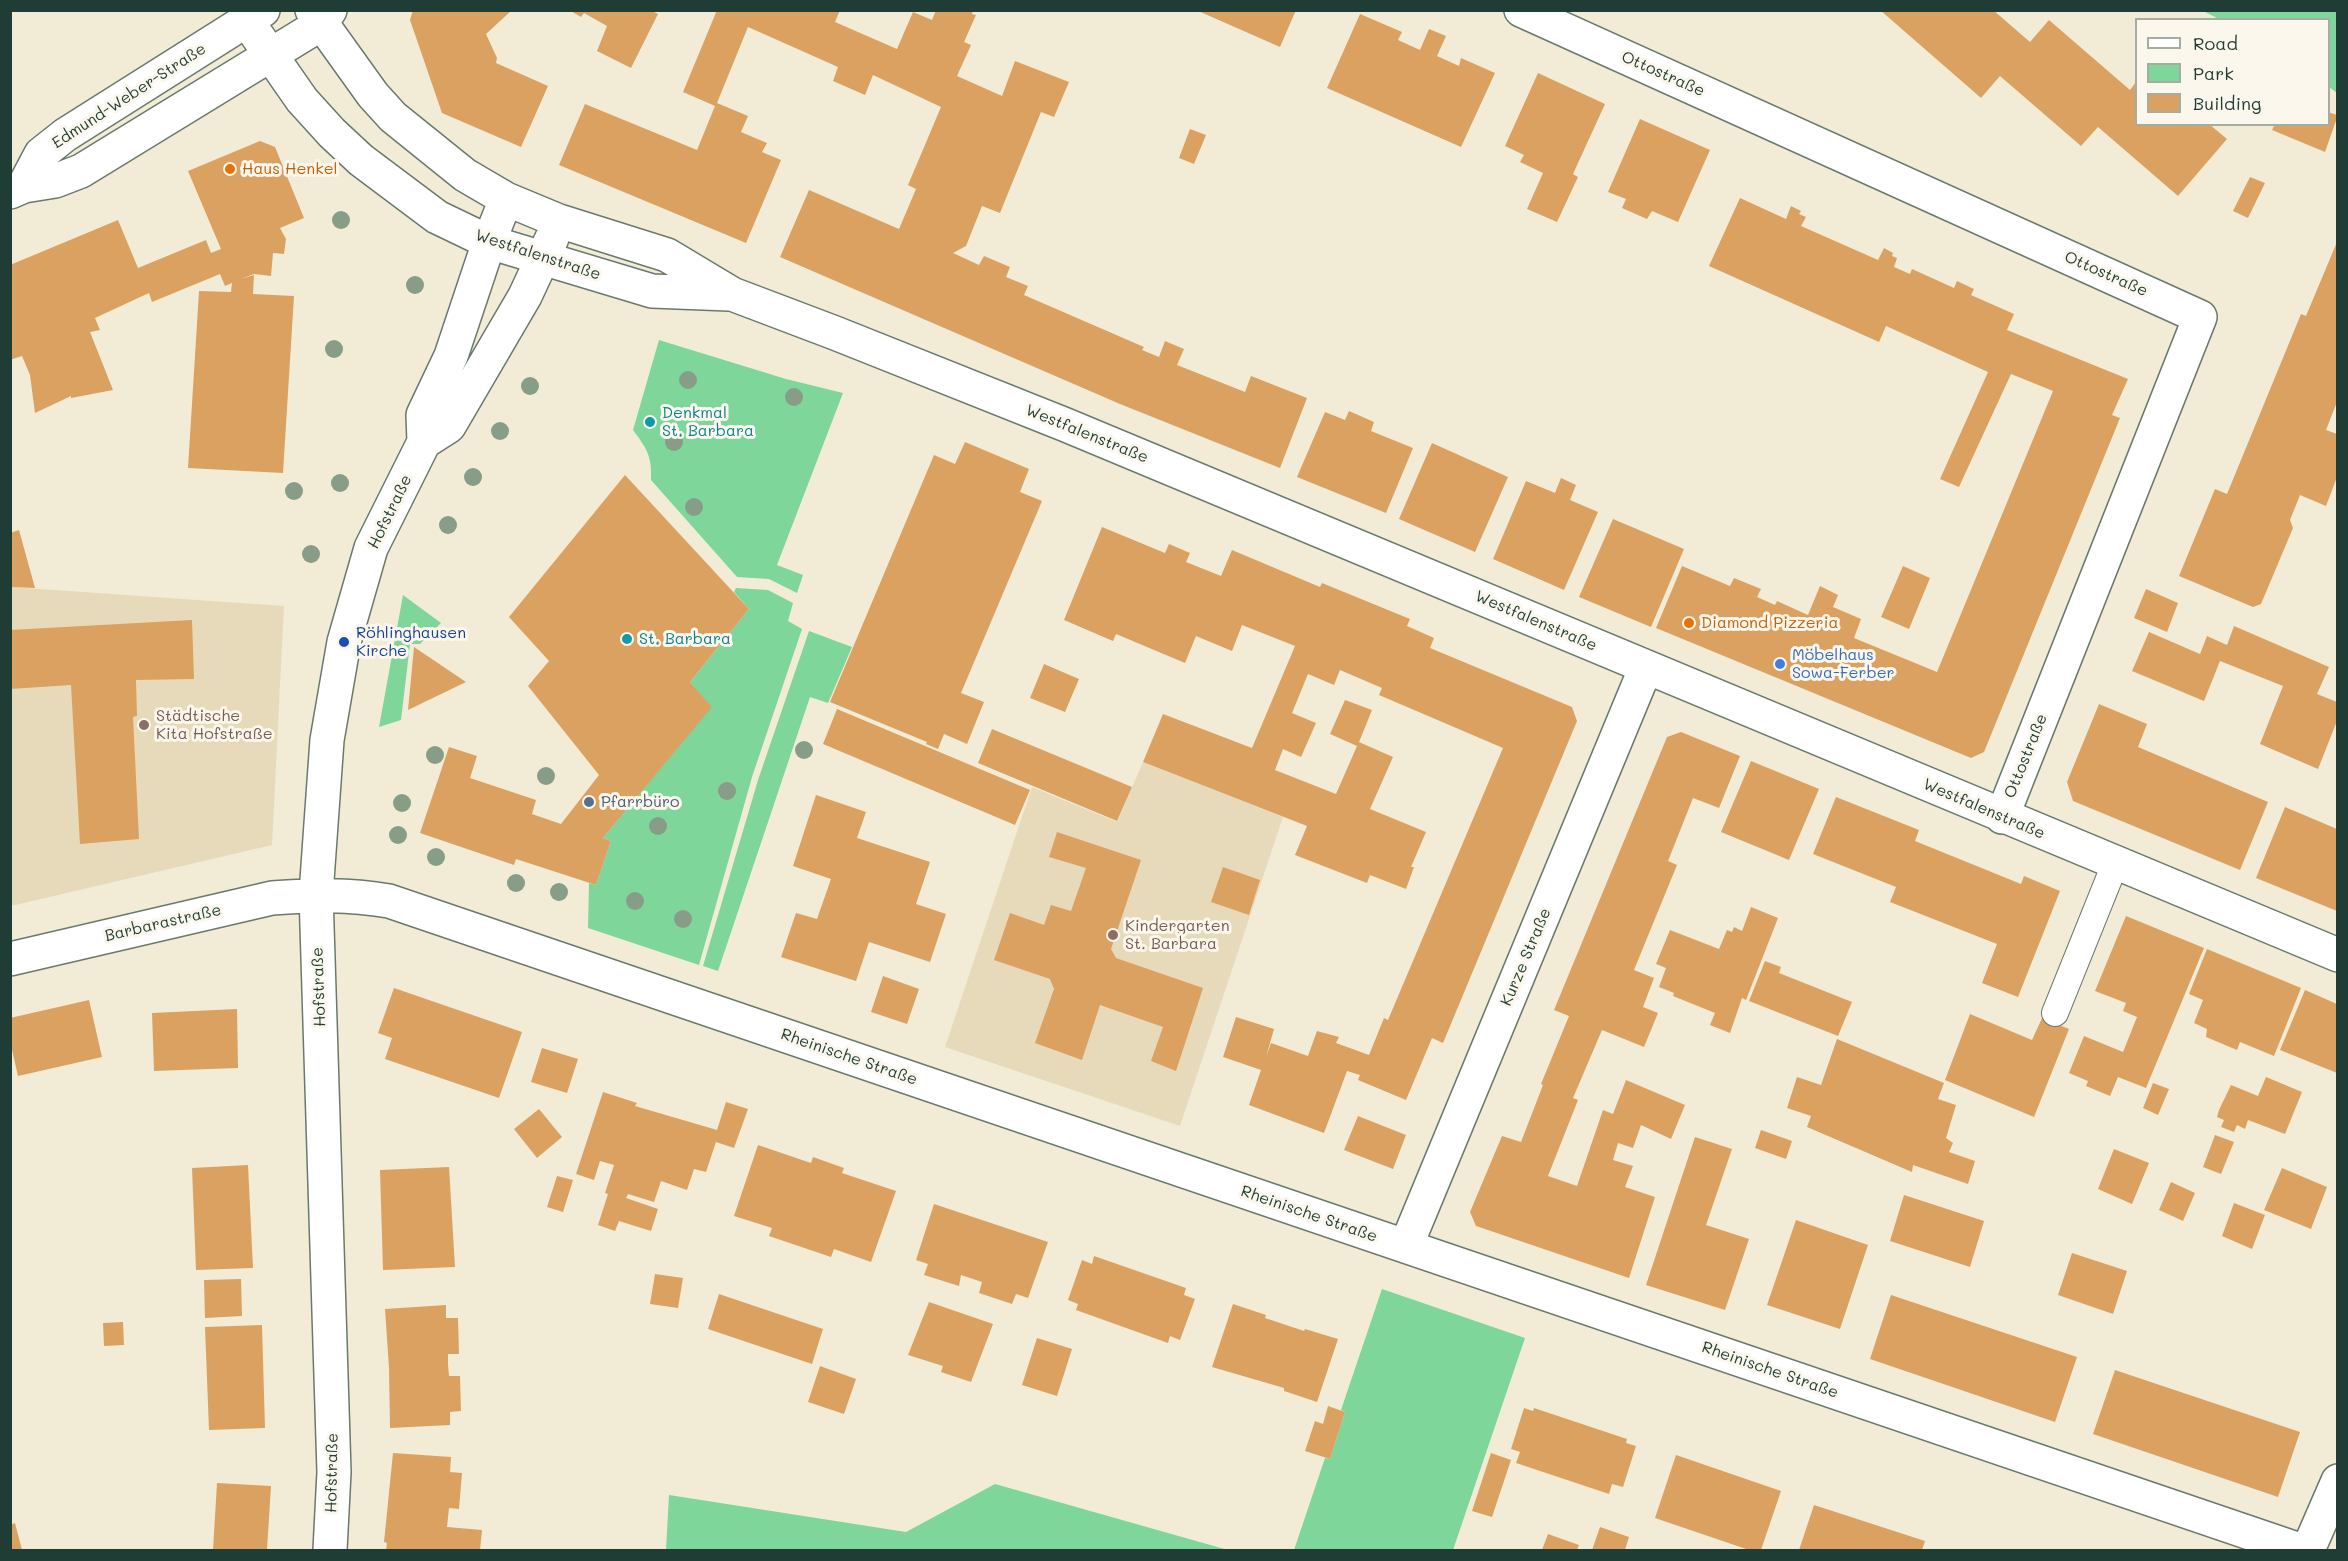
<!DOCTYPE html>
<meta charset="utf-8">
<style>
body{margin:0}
#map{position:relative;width:2348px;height:1561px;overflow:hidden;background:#f2ecd6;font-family:Mali,sans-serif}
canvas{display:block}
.frame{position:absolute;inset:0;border:12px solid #1f3d34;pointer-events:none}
.legend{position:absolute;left:2135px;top:18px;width:195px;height:108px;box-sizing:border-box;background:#fbf7ec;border:2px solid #a3ada2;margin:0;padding:8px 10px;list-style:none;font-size:18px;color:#1f3d34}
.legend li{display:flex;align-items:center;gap:12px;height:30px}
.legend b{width:30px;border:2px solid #a3ada2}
</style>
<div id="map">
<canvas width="2348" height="1561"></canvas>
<div class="frame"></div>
<ul class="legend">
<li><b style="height:8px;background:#fff"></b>Road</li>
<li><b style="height:16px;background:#7ed69a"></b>Park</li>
<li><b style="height:16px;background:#dba161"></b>Building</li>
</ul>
</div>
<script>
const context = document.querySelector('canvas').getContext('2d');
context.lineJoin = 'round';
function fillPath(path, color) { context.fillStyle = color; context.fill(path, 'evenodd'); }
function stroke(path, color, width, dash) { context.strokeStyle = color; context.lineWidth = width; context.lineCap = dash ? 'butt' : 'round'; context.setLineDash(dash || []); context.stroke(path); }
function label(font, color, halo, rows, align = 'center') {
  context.font = font + ' Mali,sans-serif'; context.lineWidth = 6; context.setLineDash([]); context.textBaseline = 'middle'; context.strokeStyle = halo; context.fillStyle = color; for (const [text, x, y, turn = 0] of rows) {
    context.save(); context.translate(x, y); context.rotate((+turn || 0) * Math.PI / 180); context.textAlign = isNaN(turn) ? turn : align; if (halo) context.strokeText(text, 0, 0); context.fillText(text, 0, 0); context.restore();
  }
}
fillPath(new Path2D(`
 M11,587L284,606L272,845L11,906Z
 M1143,762L1283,817L1180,1126L945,1047L1032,787L1117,822Z`), '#e7daba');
fillPath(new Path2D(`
 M2203,11H2337V93L2329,87L2328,20L2219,19Z
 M659,340L786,379L843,393L777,565L803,575L797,593L769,579L737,577L651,480C652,456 647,449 633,430Z
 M736,588L768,590L793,603L788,621L802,629L752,777L699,965L588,928L589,883L596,885L611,841L603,838L711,707L690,682L749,609L734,592Z
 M403,595L441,623L420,644H410L401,720L379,727Z
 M809,631L852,647L828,703L810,697L718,971L703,966L758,780Z
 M1382,1289L1525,1338L1453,1550H1294L1325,1458L1330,1459L1345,1412L1341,1410Z
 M995,1484L1228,1550H666L669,1495L906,1532Z`), '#7ed69a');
fillPath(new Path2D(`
 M413,10H512L486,34L497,58L496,63L548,86L521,147L442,113L410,20Z
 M569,10H650L658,14L631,68L597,51L607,26L584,13L581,17Z
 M717,10H840L835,22L897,49L913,12L932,20L936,10H973L972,14L976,15L964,42L971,45L957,76L1002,96L1015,61L1069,82L1054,117L1041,112L1000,213L982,206L966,246L953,253L979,265L984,256L1010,267L1006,277L1028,286L1024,295L1144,347L1142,350L1159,357L1165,341L1184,349L1177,365L1245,392L1251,376L1307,398L1280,468L1120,404L780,257L809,190L899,229L916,189L908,185L941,107L873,75L865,95L833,81L838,67L748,27L717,103L748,116L741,132L767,143L762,152L781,160L746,243L559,165L585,104L697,150L715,106L683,92Z
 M1196,10H1296L1280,47Z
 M1880,10H1993L2030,42L2049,20L2130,90L2136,82V124H2209L2227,139L2178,196L2098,127L2081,146L2000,76L1981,98Z
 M1360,14L1402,32L1398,40L1420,50L1429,29L1446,36L1437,56L1459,66L1461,58L1495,73L1461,147L1327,88Z
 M1538,73L1605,104L1573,174L1578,177L1557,222L1527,209L1543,173L1520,162L1524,155L1505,146Z
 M2328,112L2337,115V118L2325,152L2272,130L2275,124H2328Z
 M1640,119L1710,150L1678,222L1652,211L1647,219L1622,208L1626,199L1608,192Z
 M1190,129L1206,135L1194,164L1179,158Z
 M260,141L275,147L304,218L280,228L286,239L284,254L273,253L271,276L254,274L241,279L254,275L253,294L294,296L283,473L188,468L199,291L231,292L232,283L225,286L220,274L152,302L149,293L95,318L100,330L90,332L113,390L71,398V396L35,413L30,375L22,356L10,360V265L118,220L138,268L206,240L211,253L221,249L188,171Z
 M2250,177L2265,183L2248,218L2233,211Z
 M1740,198L1786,219L1791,206L1801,211L1799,214L1806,217L1801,226L1878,260L1884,248L1893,253L1892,256L1897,258L1894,267L1910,274L1912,269L1954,288L1957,281L1974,289L1971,295L2014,314L2007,330L2128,379L2112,415L2120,418L1984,752L1971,758L1656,628L1682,566L1730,586L1734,578L1761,589L1757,597L1775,605L1777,601L1808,615L1820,586L1838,595L1833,607L1861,619L1854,638L1937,672L2053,391L2011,374L1959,487L1940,479L1988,372L1886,326L1879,342L1709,266Z
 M2337,242V402L2326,430L2337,434V477L2326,506L2300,495L2290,520L2293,528L2261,604L2253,607L2179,576L2215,489L2227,494L2301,314L2306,316Z
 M1349,411L1374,422L1371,431L1413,448L1386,513L1297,477L1325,412L1345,420Z
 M965,442L1029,469L1020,492L1042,501L961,693L984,702L967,744L944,734L938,749L926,744L927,742L830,702L934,455L955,464Z
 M1432,443L1508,477L1475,552L1399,519Z
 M625,475L749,609L690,682L712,707L603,838L611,841L596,885L516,859L514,865L420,833L449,747L477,756L470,778L536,800L532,814L561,824L599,775L528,686L549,661L509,617Z
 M1561,478L1576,485L1570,500L1598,512L1564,590L1493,559L1526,481L1555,493Z
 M1613,519L1684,549L1651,627L1579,597Z
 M1102,527L1165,553L1169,544L1190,553L1186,562L1221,576L1232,550L1320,587L1322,583L1410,619L1407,626L1434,638L1430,648L1572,707L1577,721L1443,1043L1432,1038L1406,1100L1358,1080L1360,1075L1347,1071L1324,1133L1249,1105L1261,1070L1223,1057L1236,1017L1274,1029L1266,1057L1271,1043L1308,1056L1317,1031L1339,1037L1336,1043L1369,1055L1384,1018L1388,1020L1503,748L1379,695L1382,688L1340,670L1334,685L1308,674L1292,713L1316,723L1301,757L1283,749L1275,770L1336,794L1357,746L1330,734L1345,700L1372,710L1359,742L1393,757L1370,809L1426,832L1411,867H1414L1406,889L1370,875L1367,883L1295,855L1307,826L1143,762L1163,714L1252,748L1295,646L1242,625L1232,651L1196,636L1185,663L1116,634L1113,641L1064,620Z
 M19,530L35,588L10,587V533Z
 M1903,566L1930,578L1909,629L1881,617Z
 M2146,589L2178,603L2167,632L2134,618Z
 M192,620L194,679L136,680L137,716L133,717L139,839L80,844L71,685L10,689V630Z
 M2234,626L2329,667L2317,694L2337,702V721L2318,769L2260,744L2283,686L2220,661L2204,701L2132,671L2149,632L2200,654L2207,636L2227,645Z
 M414,647L466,682L408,710Z
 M1044,664L1079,679L1065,712L1030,698Z
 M2099,704L2147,724L2138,747L2268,802L2240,870L2073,801L2067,782Z
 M837,709L1030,790L1015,825L823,744Z
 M992,729L1132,787L1117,821L978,763Z
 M1681,732L1740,756L1719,808L1693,798L1668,861L1677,865L1634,970L1654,978L1643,1007L1658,1013L1644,1047L1602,1030L1573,1098L1578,1100L1548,1176L1577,1186L1603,1110L1613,1114L1626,1080L1685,1105L1671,1139L1641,1125L1633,1148L1618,1143L1613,1160L1633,1166L1625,1187L1655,1197L1629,1278L1476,1226L1470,1212L1502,1136L1521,1142L1543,1085L1541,1084L1569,1016L1554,1010L1667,737Z
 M1751,761L1819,789L1789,860L1721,832Z
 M816,795L866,812L857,838L930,862L916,904L946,914L930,962L869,942L856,981L781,957L796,913L817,919L831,879L793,866Z
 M1836,797L1919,830L1915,841L2021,884L2024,876L2060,891L2018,997L1982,983L1997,944L1890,902L1896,887L1813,854Z
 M2285,807L2337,829V911L2256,878Z
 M1057,832L1141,860L1111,949L1116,958L1203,988L1176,1071L1151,1061L1163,1027L1100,1005L1082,1060L1035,1043L1054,989L1050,979L994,960L1010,913L1044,925L1051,905L1071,911L1086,868L1049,857Z
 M1223,867L1260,880L1249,915L1211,902Z
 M1751,907L1778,918L1746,1000L1742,998L1730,1033L1710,1025L1715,1013L1673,996L1674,993L1659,987L1666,968L1656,964L1670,930L1719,949L1727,930L1732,932L1734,927L1742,931Z
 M2126,916L2204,948L2146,1088L2118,1077L2110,1096L2086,1086L2088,1081L2069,1073L2084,1036L2123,1052L2137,1017L2123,1011L2126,1003L2095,991Z
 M2207,949L2301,988L2274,1056L2240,1042L2237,1050L2206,1037L2207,1029L2194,1023L2203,1000L2189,994Z
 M1765,961L1781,967L1779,973L1852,1002L1838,1036L1749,1001Z
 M883,976L919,989L907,1024L871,1012Z
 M394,988L522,1032L499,1098L385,1059L392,1038L378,1033Z
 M2305,990L2337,1004V1073L2280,1050Z
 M89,1000L102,1057L18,1076L10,1041V1018Z
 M237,1009L238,1068L154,1071L152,1013Z
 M1970,1014L2032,1040L2042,1018L2069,1029L2034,1117L1945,1080Z
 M1837,1039L1944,1083L1938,1099L1956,1105L1946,1138L1953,1143L1949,1152L1975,1161L1968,1184L1913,1165L1912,1172L1807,1127L1811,1116L1787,1108L1797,1077L1821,1085Z
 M542,1048L578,1059L567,1093L531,1082Z
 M2266,1077L2302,1092L2285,1134L2248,1120L2245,1129L2237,1125L2234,1132L2221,1127L2224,1120L2217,1117L2219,1110L2231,1085L2258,1096Z
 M2153,1083L2169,1089L2158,1115L2143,1108Z
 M603,1092L637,1103L635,1106L717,1130L726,1102L748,1109L734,1148L716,1142L706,1172L694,1169L687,1190L661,1181L654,1202L628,1194L626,1198L658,1209L651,1231L619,1221L615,1231L598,1225L608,1194L605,1193L614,1165L600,1161L594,1180L576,1174Z
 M539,1109L562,1137L537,1158L514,1129Z
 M1358,1116L1406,1135L1393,1169L1344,1150Z
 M1761,1130L1792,1141L1786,1159L1755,1148Z
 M2215,1135L2234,1142L2221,1174L2203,1167Z
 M1695,1137L1732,1149L1706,1225L1749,1239L1725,1310L1646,1285Z
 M758,1145L811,1163L813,1157L844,1168L842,1173L896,1191L871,1262L834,1249L831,1257L769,1236L772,1228L734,1216Z
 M2114,1149L2149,1163L2132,1204L2098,1189Z
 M248,1165L253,1268L196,1270L192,1168Z
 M449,1167L455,1267L383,1270L380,1170Z
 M2282,1168L2327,1187L2311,1229L2264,1210Z
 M557,1176L573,1180L563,1212L547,1207Z
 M2171,1182L2195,1193L2183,1221L2159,1210Z
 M1904,1195L1984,1221L1970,1267L1890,1241Z
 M2234,1203L2265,1215L2252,1249L2222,1236Z
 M934,1204L1048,1242L1028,1298L1016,1294L1012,1304L979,1293L982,1282L961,1275L959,1286L924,1275L928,1264L916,1260Z
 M1796,1220L1868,1245L1840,1329L1767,1305Z
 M2072,1253L2127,1271L2113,1314L2058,1295Z
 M1094,1256L1186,1288L1184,1295L1195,1299L1180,1340L1170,1336L1168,1343L1076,1310L1078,1304L1068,1300L1082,1260L1092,1264Z
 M655,1274L683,1278L678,1308L650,1304Z
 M241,1279L242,1316L205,1318L204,1280Z
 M719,1294L823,1329L812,1364L708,1329Z
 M1891,1295L2077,1357L2055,1422L1870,1359Z
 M929,1302L993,1324L971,1382L941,1372L943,1366L908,1355Z
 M1233,1304L1266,1315L1265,1318L1304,1331L1305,1329L1338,1339L1317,1402L1284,1391V1388L1212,1367Z
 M446,1305V1318H458L459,1354H448V1365L449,1376H460L461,1411L450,1412V1425L390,1428L389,1368L385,1309Z
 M123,1322L124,1345L104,1346L103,1323Z
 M262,1325L265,1428L209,1430L205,1327Z
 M1037,1338L1072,1349L1057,1396L1022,1385Z
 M820,1366L856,1379L844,1414L808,1402Z
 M2115,1370L2300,1432L2278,1497L2093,1434Z
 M1328,1406L1345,1412L1330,1459L1305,1451L1315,1421L1323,1424Z
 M1524,1408L1533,1411L1534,1408L1627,1439L1626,1443L1636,1446L1623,1487L1612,1484L1609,1494L1516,1463L1520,1452L1511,1449Z
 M393,1453L451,1457L450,1472L462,1473L459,1509L449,1508L447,1527L482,1530L480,1550H386L387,1543L384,1542Z
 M1491,1453L1511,1460L1492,1517L1472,1511Z
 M1676,1455L1781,1491L1761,1550H1749L1655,1518Z
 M217,1483L271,1486L267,1550H213Z
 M1814,1505L1925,1541L1922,1550H1799Z
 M15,1523L22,1550H10V1525Z
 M1600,1527L1629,1537L1625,1550H1592Z
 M1548,1534L1579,1545L1577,1550H1542Z`), '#dba161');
const service = new Path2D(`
 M2055,1013L2115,864`);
const minor = new Path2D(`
 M312,10L373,95L393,117L465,175L506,199L559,221L667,255L732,294L835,333L1066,425L2338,955
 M1521,10L2200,317L2002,817
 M247,21L302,100L332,133L361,160L437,217L489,242L652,291L729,294
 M24,186L41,154L65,135L263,10
 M10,192L24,186L55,181L81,171L321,24L330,10
 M424,442L449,426L525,296L552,238
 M10,959L272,898C315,895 347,894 389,901L2300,1550
 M1406,1246L1646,667
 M330,1550L334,1472L316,894L327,740L344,642L371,548L424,442L423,415L451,356L489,242L506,199
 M2308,1550L2338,1481`);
stroke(service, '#697a6d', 28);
stroke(minor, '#697a6d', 36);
stroke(service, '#fff', 26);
stroke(minor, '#fff', 33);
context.fillStyle = '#889d88';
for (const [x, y] of [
 [341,220],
 [415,285],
 [334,349],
 [688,380],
 [530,386],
 [794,397],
 [500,431],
 [674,442],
 [473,477],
 [340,483],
 [294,491],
 [694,507],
 [448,525],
 [311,554],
 [804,750],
 [435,755],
 [546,776],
 [727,791],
 [402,803],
 [658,826],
 [398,835],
 [436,857],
 [516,883],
 [559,892],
 [635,901],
 [683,919]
]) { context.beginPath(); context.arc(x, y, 9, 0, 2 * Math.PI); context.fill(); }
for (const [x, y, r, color] of [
 [230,169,6,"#e8710a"],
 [650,422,6,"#0f9aa8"],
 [1689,623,6,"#e8710a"],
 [627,639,6,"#0f9aa8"],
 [344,642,6,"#1a4fb4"],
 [1780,664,6,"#3f7fe0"],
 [144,725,6,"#8d6e63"],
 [589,802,6,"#5c6f8a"],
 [1113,935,6,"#8d6e63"]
]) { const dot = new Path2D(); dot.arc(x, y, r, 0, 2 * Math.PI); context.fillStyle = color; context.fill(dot); stroke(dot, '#fbf7ec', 2); }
label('16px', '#1f3d34', '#fbf7ec', [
 ["Ottostraße",1663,74,24],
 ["Edmund-Weber-Straße",129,96,-33],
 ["Westfalenstraße",538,255,18],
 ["Ottostraße",2106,274,24],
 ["Westfalenstraße",1087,434,22],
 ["Hofstraße",390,512,-64],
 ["Westfalenstraße",1536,621,23],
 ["Ottostraße",2026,756,-68],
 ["Westfalenstraße",1984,809,23],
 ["Barbarastraße",163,923,-13],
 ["Kurze Straße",1526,957,-67],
 ["Hofstraße",319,987,-92],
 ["Rheinische Straße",849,1057,19],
 ["Rheinische Straße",1309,1214,19],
 ["Rheinische Straße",1770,1370,19],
 ["Hofstraße",332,1473,-89]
]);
label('16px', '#c56008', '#fbf7ec', [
 ["Haus Henkel",242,169],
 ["Diamond Pizzeria",1701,623]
], 'left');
label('16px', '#0d838f', '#fbf7ec', [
 ["Denkmal",662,413],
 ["St. Barbara",662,431],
 ["St. Barbara",639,639]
], 'left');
label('16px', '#164399', '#fbf7ec', [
 ["Röhlinghausen",356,633],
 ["Kirche",356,651]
], 'left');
label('16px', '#366cbe', '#fbf7ec', [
 ["Möbelhaus",1792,655],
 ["Sowa-Ferber",1792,673]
], 'left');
label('16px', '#785e54', '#fbf7ec', [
 ["Städtische",156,716],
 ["Kita Hofstraße",156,734],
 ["Kindergarten",1125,926],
 ["St. Barbara",1125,944]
], 'left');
label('16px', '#4e5e75', '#fbf7ec', [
 ["Pfarrbüro",601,802]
], 'left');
</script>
